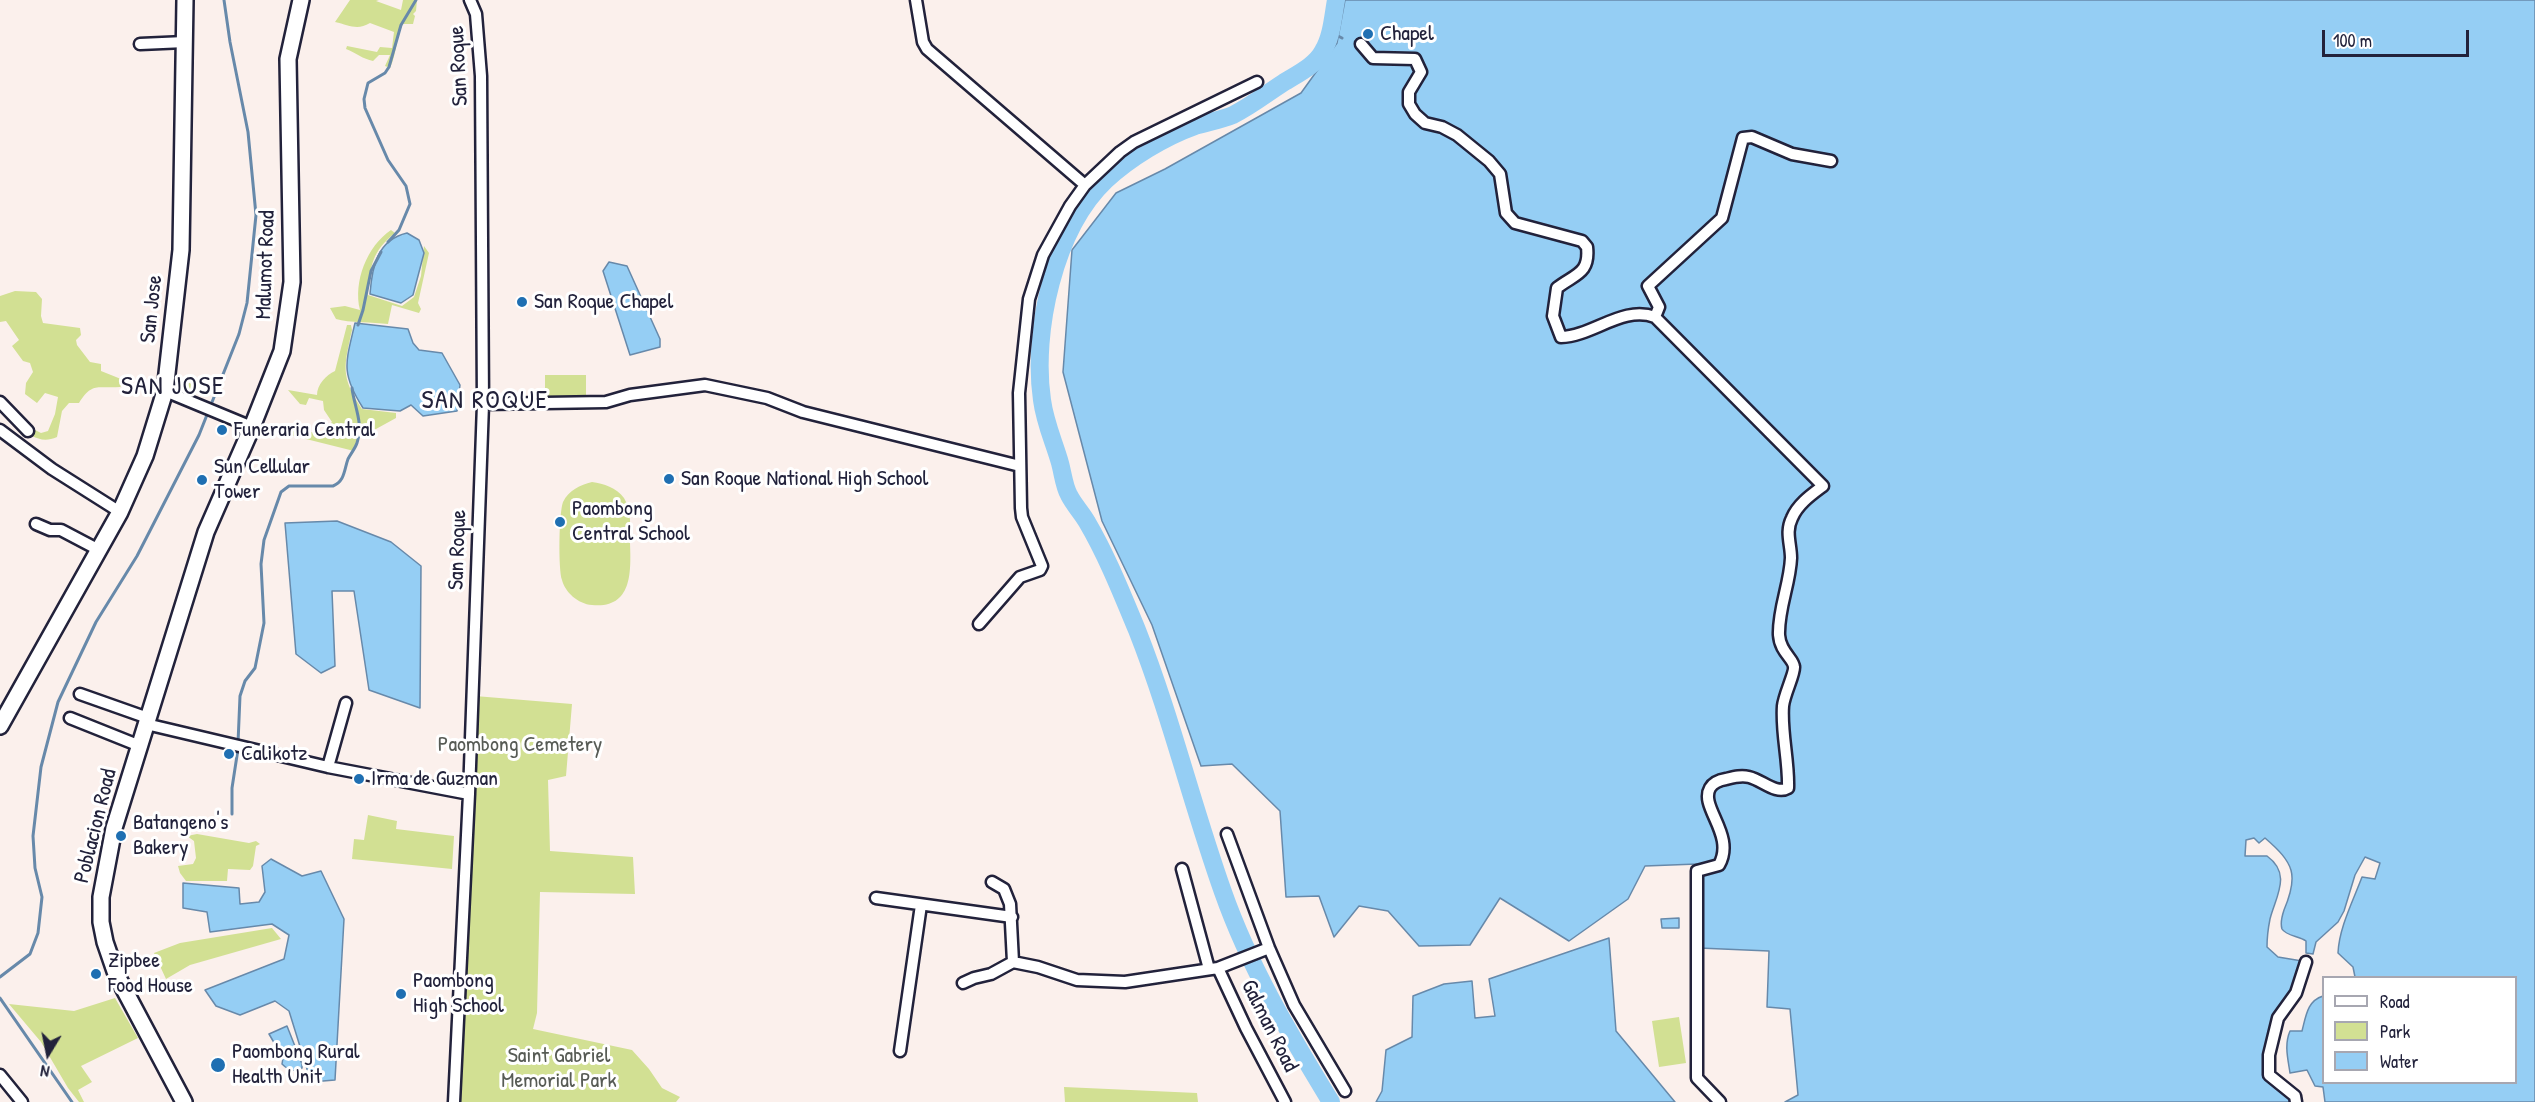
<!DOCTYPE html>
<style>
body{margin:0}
#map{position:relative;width:2535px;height:1102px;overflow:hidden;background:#fbf0ec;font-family:"Patrick Hand",sans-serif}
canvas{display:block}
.legend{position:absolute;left:2322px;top:976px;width:195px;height:108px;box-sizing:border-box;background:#fff;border:2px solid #a7a7b1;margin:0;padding:8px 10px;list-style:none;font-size:18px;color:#22223b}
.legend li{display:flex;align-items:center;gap:12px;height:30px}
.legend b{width:30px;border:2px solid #a7a7b1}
.north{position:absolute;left:18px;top:1024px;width:60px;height:60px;-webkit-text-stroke:4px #fff;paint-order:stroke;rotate:190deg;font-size:16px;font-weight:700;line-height:24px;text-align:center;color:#22223b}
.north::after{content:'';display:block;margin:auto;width:21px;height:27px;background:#22223b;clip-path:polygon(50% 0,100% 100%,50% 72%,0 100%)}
.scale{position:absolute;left:2322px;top:30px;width:147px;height:27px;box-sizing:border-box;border:3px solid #22223b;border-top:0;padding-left:8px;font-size:18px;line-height:21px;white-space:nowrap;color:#22223b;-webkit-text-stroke:4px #fff;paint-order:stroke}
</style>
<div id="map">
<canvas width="2535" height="1102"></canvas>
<ul class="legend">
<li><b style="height:8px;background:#fff"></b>Road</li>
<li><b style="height:16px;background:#d2e093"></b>Park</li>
<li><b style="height:16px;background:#95cef4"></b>Water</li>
</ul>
<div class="north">N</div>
<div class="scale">100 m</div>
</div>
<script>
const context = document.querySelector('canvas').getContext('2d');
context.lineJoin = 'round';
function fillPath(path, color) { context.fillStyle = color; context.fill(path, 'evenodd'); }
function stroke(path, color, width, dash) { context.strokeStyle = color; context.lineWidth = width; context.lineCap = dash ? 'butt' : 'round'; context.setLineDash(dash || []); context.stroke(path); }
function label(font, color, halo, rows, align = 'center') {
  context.font = font + ' "Patrick Hand",sans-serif'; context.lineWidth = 6; context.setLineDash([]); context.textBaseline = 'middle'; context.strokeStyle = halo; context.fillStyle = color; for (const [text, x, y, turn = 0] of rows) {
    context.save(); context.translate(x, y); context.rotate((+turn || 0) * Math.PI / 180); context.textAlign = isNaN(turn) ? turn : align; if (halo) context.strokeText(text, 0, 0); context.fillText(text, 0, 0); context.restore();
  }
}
fillPath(new Path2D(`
 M350,0H379L376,1L401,10L403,0H417L416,11L413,14L415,16L413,24H403C396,36 397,53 390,68L385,66L390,55H379L373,61C363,59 356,53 346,49L347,46L377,52L380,47L392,48L394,32L370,23C357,31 349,25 335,22Z
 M391,230L395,233C372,251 370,266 368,295L402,306L414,297L421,276L424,246L429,253L418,303L421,309L419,313L392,305L388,324C373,322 349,323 336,319L330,308L345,306L360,310C353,282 367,246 391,230Z
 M15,291L36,292L42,299L41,316L43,323L80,328L81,335L76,340L77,345L90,362L101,364V371L126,381L120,387C99,389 92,381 79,403H69L62,411L57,437C41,444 32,436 18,427L23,424L41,433L48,431L55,414L58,397L45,393L37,403L25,394L26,383L33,372L30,363L23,361L12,346L19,340L6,321L0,322V296Z
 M347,325H351L352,330C344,367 340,376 362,409L396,413V418L376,429H362C356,436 359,444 354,451L282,433L284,428L324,434L325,428L332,422L324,410L323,401L309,398L306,405L300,404L288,390L317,395C317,385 326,375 335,371Z
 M545,375H586V396H545Z
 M174,377L197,386L192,398L169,390Z
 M592,482C604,484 616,487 624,498C632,511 630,528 630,543C631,571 633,609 592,605C578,604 565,592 562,580C558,569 559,512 563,502C569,490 580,485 592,482Z
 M475,696L572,704L566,776L548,780L550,851L633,857L635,894L540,892L537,1013L533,1029L632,1050L649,1069L662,1088L680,1097L676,1102H458Z
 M368,815L397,821L396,829L454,836L452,869L352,859L354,839L364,840Z
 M197,834L249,843L256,841L260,844L256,846L253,866L250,870L228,869L227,881H186L180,873L178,866L193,864L196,858L194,841L187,836Z
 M272,928L281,939L190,965L166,979L154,953L180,943Z
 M115,998L138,1038L81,1066L92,1082L78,1090L84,1102H79L68,1088L41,1042L9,1004L74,1011Z
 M1679,1017L1686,1063L1659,1067L1652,1021Z
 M1064,1087L1197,1093L1198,1102H1065Z`), '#d2e093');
const water = new Path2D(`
 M1345,0H2535V1102H2325L2323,1087L2315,1086L2307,1070L2290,1073C2288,1059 2284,1045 2290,1031H2302C2306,1016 2307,1001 2323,996L2324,1082H2516V978L2355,977L2353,967L2338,953C2339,928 2353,901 2362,877L2375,879L2380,863L2365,857L2355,875L2344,911L2338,922L2316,942L2313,954L2306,953V941C2300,936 2286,936 2282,929C2280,923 2282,916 2284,910C2299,875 2294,863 2265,838L2259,843L2254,838L2246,840L2245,856H2267C2292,874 2276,896 2270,919C2268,929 2267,938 2267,947L2278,957L2302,961L2293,991L2276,1016L2264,1069L2267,1077L2294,1102H1785L1798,1095L1790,1009L1767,1007L1769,951L1699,948L1697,864L1645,866L1628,899L1569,941L1500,898L1470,945L1419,946L1388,911L1359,906L1334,937L1319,896L1286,897L1280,811L1232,764L1201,766L1152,625L1102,521L1063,372L1072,250L1116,193L1165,169L1301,93L1337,43Z
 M407,233L419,240L424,253L413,295L401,303L370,294C372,267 377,240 407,233Z
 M609,262L627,266L660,339V347L630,355L603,271Z
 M355,323L408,329L413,343L419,350L442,353L460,385L457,411L423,416L411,405L400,411L363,408C340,372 346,362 355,323Z
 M337,521L391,542L421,566L420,708L369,690L354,591H332L335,666L321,673L296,654L285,523Z
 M271,859L302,876L321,871L344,919L335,1080L311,1082L289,1011L275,1001L240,1015L216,1006L205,990L284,959L289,935L272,924L210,932L207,912L183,908V883L239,888L240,904L259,902L265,892L262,866Z
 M1679,918V928H1662L1661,919Z
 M1609,938L1616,1031L1675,1102H1376L1382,1091L1386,1050L1412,1037L1413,996L1444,984L1472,981L1475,1018L1495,1016L1489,979Z
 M287,1026L302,1064V1068C294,1073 288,1070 282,1064L283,1058L269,1034Z`);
fillPath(water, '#95cef4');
stroke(water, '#6789aa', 1.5);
stroke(new Path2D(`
 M1330,32L1342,38
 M388,242L399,230L410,204L406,186L388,160L365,108L364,99L368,83L385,73L389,67L401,25L416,0
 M358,325L363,310L371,271L381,252
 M238,743L240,696L245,681L255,668L264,623L261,564L264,540L281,492L289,486H333C345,481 344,470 348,459C351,453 355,449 357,443C364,424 354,406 352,388
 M232,814V788L238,749
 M0,977L30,954L38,933L42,897L35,868L33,836L41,767L58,702L96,622L137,556L199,435L239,334L247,303L256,215L248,132L230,42L224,0
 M0,998L72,1102`), '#6789aa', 3);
stroke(new Path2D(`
 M1331,1102C1290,1035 1249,966 1223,892C1192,805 1171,716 1137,630C1122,594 1107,556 1087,522C1082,513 1074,505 1069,495C1064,486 1063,474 1060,463C1054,442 1045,423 1042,400C1032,332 1054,229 1106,180C1130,158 1164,137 1195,126C1208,122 1221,120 1233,115C1251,106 1266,94 1283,83C1297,74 1315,66 1323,51C1332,36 1333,16 1336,0`), '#95cef4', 18);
const street = new Path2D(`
 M916,0L923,42L927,49L1085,185
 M140,44L185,42
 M1361,44L1373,58L1415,59L1421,72L1409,92V104L1415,114L1425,123L1442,127L1457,135L1489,161L1500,174L1506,213L1515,223L1582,241L1587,247C1590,274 1575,274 1557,288L1553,316L1561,337C1593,336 1623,305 1655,317L1823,486C1811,495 1798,504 1792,518C1785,532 1791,544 1791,558C1790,584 1778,609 1779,635C1780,652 1794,659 1794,667C1795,673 1784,695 1783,706C1781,733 1789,761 1788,788C1776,795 1762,780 1749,777C1741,775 1734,777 1726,779C1720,780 1713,783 1710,788C1699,807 1736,835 1719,865L1697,871V1078L1720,1102
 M1655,317L1659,307L1648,286L1722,218L1743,138L1752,137L1792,154L1831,161
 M165,391L252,427
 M0,402L28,431
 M483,404L606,402L630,395L705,385L767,398L803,412L1020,466
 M0,430L52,469L120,512
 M36,524L50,530H61L99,550
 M979,624L1020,577L1040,570L1042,566L1022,517L1021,508L1019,393L1029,299L1043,255L1070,206L1085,185L1120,152L1134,142L1257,82
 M80,694L148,718
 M70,718L140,746
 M146,724L328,767L469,794
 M328,767L346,703
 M1227,834L1269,948L1294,1005L1345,1091
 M1182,869L1209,969
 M992,882L1004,889L1010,904L1013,962L1038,967L1077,980L1125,982L1218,968L1269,948
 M876,898L1012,917
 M1218,968L1246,1028L1285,1102
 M963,983L974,978L991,974L1013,962
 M900,1051L921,905
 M0,1075L22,1102
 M454,1102L469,794L483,404L481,76L476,14L470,0
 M2296,1102L2295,1096L2269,1075V1055L2278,1018L2296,993L2306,962`);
const secondary = new Path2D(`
 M0,726L120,512L145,456L165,391L181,250L185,0
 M184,1102L116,974L105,942L101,922V897L114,828L206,532L252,427L282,351L292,282L288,59L301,0`);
stroke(street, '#22223b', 15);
stroke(secondary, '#22223b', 20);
stroke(street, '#fff', 10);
stroke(secondary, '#fff', 15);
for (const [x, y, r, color] of [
 [1368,34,6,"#1f6fb2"],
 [522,302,6,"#1f6fb2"],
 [222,430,6,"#1f6fb2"],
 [669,479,6,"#1f6fb2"],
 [202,480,6,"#1f6fb2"],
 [560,522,6,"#1f6fb2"],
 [229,754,6,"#1f6fb2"],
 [359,779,6,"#1f6fb2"],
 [121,836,6,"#1f6fb2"],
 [96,974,6,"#1f6fb2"],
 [401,994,6,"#1f6fb2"],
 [218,1065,8,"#1f6fb2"]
]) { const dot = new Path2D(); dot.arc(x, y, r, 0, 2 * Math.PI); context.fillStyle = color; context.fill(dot); stroke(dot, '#fff', 2); }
label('22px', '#22223b', '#fff', [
 ["Chapel",1380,34],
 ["San Roque Chapel",534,302],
 ["Funeraria Central",234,430],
 ["Sun Cellular",214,467],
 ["Tower",214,492],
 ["San Roque National High School",681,479],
 ["Paombong",572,509],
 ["Central School",572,534],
 ["Calikotz",241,754],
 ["Irma de Guzman",371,779],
 ["Batangeno's",133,823],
 ["Bakery",133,848],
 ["Zipbee",108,961],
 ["Food House",108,986],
 ["Paombong",413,981],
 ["High School",413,1006],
 ["Paombong Rural",232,1052],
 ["Health Unit",232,1077]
], 'left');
label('22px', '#22223b', '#fff', [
 ["San Roque",459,66,-93],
 ["Malumot Road",266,265,-88],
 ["San Jose",152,309,-84],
 ["San Roque",458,550,-88],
 ["Poblacion Road",96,826,-76],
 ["Galman Road",1269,1026,63]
]);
label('22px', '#575b55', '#fff', [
 ["Paombong Cemetery",520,745],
 ["Saint Gabriel",559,1056],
 ["Memorial Park",559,1081]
]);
context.letterSpacing = '1.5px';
label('26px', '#22223b', '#fff', [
 ["SAN JOSE",173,387],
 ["SAN ROQUE",485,401]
]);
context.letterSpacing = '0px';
</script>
